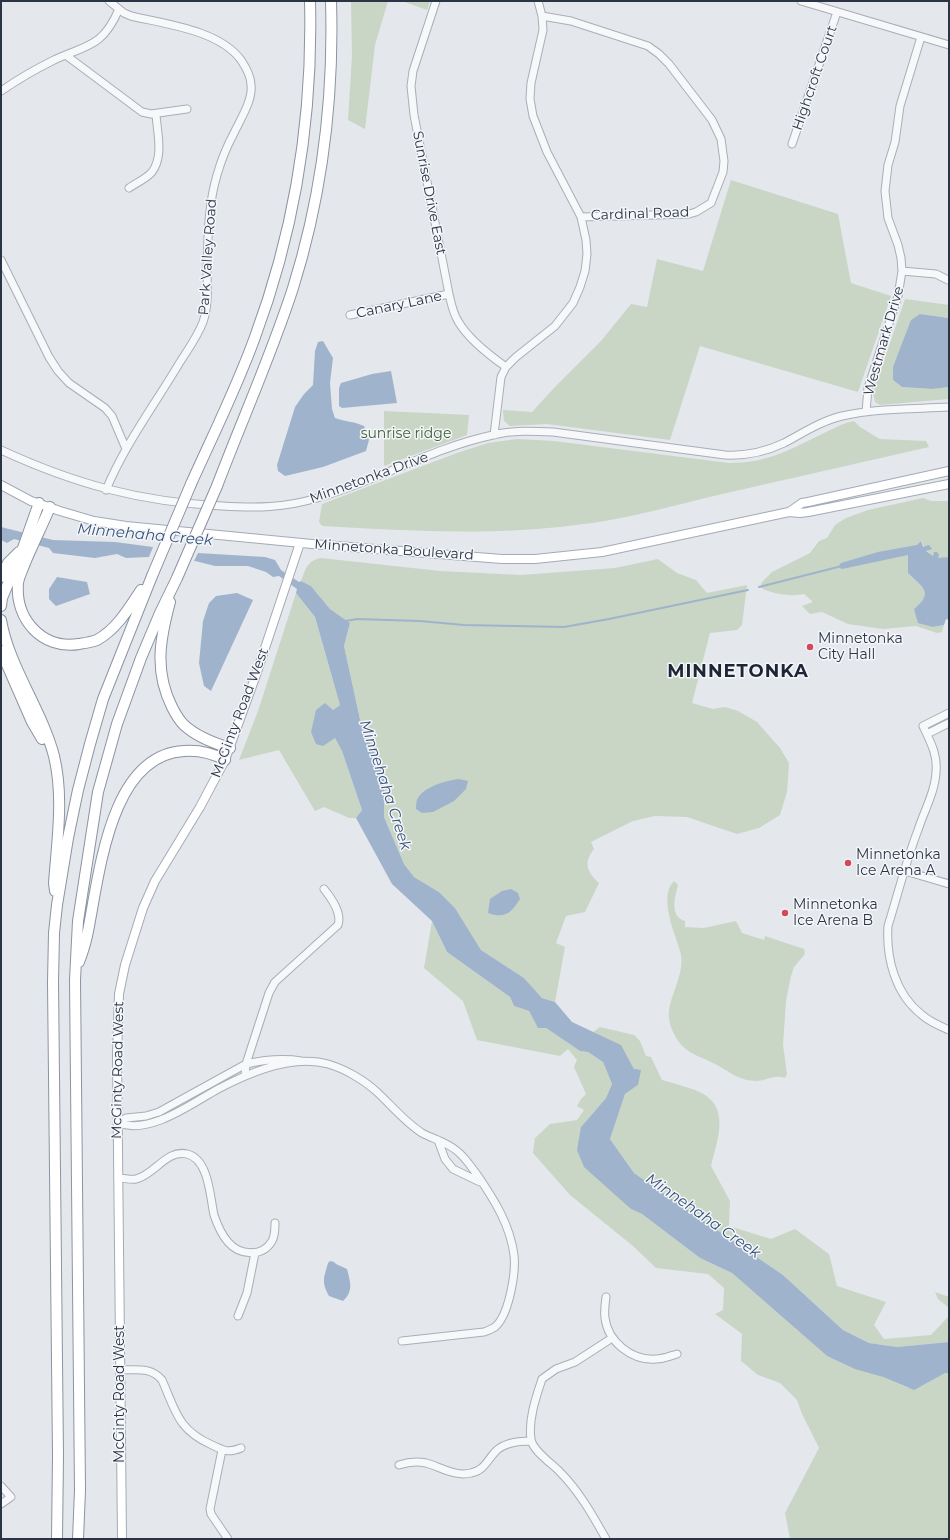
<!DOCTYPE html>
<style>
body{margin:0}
#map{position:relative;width:950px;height:1540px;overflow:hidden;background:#e4e7ec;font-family:Montserrat,sans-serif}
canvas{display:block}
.frame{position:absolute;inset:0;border:2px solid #2b3445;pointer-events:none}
</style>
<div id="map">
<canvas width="950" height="1540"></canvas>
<div class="frame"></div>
</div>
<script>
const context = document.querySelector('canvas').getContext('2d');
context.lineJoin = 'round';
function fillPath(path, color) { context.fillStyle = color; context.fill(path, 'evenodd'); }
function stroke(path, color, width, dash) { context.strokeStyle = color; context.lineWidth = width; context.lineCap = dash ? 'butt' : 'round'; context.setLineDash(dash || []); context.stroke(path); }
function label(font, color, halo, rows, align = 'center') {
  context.font = font + ' Montserrat,sans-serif'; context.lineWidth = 3; context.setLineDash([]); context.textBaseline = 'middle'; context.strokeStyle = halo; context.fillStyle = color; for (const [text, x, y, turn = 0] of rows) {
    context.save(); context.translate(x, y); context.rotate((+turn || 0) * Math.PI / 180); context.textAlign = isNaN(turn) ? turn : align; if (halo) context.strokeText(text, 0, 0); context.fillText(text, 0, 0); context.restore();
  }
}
fillPath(new Path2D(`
 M351,1H388L375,45L365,129L348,120L352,56Z
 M402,1H430L427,10Z
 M731,180L838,214L851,283L891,296L858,392L700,346L670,440L547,424L510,426L504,421L503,410L532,412L554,388L601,341L631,304L647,307L657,259L703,271Z
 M905,299L949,305V318L920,314L893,367V380L902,387L932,389L949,387V399L880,405L875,402L873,393Z
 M384,411L469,415L467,435L384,466Z
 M854,421L860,427L880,439L926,441L929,447C859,463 788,479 718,495C671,506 624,520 576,525C491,536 407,531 322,526L319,522L322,504L457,453L488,443L517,439L554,441L729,463C767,463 787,451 820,435C831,430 842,423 854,421Z
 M923,498L931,501H949V557C936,562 925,552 921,541L908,555V573C923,588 934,592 914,609L933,627L944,625L942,632L937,633L916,626L883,629L848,624L822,612L810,614L802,606L813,602L804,594C794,597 769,594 760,587L762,582L772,572L810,553L819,541L827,538L835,525L846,518L868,510Z
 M321,558L440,571L521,575L615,568L658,559L677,573L696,580L707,593L747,585L742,625L737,630L710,633L692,703L713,709L725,707L738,711L757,722L780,748L789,763L787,792L780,815L759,828L737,834L687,817L655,816L633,821L591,842L594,849C583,863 587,872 599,883L585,912L566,916L556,943L565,947L555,1002L542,998L524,978L481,950L455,908L439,892L414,877L404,864L384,817V774L361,724L344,646L350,623L330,609L311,586L301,581C306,568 307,561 321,558Z
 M296,593L315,617L340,705L333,710L335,738L342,751L362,810L356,818H349L324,807L315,811L279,750L239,760L258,711Z
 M674,881L678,885C675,897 669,916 685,921V927L704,928L736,921L742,933L764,940L765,936L804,949L805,954L794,967L791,976L786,1001L783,1045L787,1074L785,1078C775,1074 766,1081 756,1081C740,1081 730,1072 717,1065C708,1060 698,1057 690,1052C677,1044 667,1025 669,1010C672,991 686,970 680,951C675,933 658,897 674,881Z
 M432,921L447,952L510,997L514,1006L529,1011L538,1027L546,1028L580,1051L588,1052L603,1062L612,1084L606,1098L581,1127L631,1209L642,1214L700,1258L732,1273L827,1356L883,1377L908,1388L949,1357V1539H790L785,1513L819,1448L802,1414L797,1400L780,1383L758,1375L741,1361L742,1334L715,1314L723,1310L724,1288L708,1274L656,1268L633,1246L570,1195L533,1153L535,1138L550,1124L577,1120L584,1110L577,1106L581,1099L586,1094L574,1067L577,1060L568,1049L560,1056L477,1040L463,1001L424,968Z
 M600,1027L634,1035L640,1041L646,1056L651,1057L662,1080C672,1083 697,1089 705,1095C730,1111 716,1144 711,1166L730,1201L729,1226L771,1239L795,1229L829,1254L837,1286L886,1302L874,1325L884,1339L931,1335L949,1316V1342L897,1347L869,1343L843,1330L783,1275L634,1173L610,1139L625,1094L638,1085L634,1069L620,1045L593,1032Z
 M935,1292L949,1297V1312V1308L938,1299Z`), '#c9d6c5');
fillPath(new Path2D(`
 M920,314L949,318V387L932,389L902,387L893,380V367L911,320Z
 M323,341L333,358L330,383L332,409L335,418C346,422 353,421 364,426L369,440L366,451L323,467L285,476L278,471L277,465L295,407L304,394L313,385L315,351L318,342Z
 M391,371L397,403L342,408L339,406V388L341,383L372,374Z
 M1,527L53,540L115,542L198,553L265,557L275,560L281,570L299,582L301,581L311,586L330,609L350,623L344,646L361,724L384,774V817L404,864L414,877L439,892L455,908L481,950L524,978L542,998L555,1002L572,1022L621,1045L634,1069L641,1070L638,1085L625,1094L610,1139L634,1173L783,1275L843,1330L869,1343L897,1347L949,1342V1373H945L914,1390L883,1377L855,1369L827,1356L732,1273L700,1258L642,1214L631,1209L584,1167L577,1150L581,1127L606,1098L612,1084L603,1062L588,1052L580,1051L546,1028H538L529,1011L514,1006L510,997L447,952L432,921L392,884L356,818L362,810L342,751L335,738L323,746L316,744L311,732L316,710L325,703L333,710L340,705L315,617L296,593L297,589L279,576L273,577L266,572L248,566H215L195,561L148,557L126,558L117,554L95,558L53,553L49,548L14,539L7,543L1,540Z
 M921,541L923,547L929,545L932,549L926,551L933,556L934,552H937L939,555L938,558L949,557V620L946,619L944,625L933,627L918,623L914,609C934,592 923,588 908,573V555L842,569L838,567L841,563L878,552L917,545Z
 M57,577L87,582L90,594L56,606L49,599V589Z
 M237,593L253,600L211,691L204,686L199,663L203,621L209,603L216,596Z
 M459,779L468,781L466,789L454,801L433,812L422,813L416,809C416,807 416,802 417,800C422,787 447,780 459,779Z
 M511,889L518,893L520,899C511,913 505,919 488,913L490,899L502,891Z
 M330,1261L334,1262L336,1264L347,1269C350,1281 354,1291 343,1301L329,1296C321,1281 324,1278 328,1263Z`), '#9fb4cc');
fillPath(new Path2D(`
 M154,545L199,551L193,563L148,559Z`), '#e4e7ec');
stroke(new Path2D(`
 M759,587L838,567
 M346,621L357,619L420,621L464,625L564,627L609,619L748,590`), '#9fb4cc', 2);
const minor = new Path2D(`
 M436,1L413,71L411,86L414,115L449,294C451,303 453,313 458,321C468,339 489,355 506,367
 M801,1L949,45
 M542,16L571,21L648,46L659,54L669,64L712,120L721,139L724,161L723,172L711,203L696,212L689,214L581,217
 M67,56L142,112L151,114L187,109
 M1,91C17,80 34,70 52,61C85,45 102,49 119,9
 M792,144L837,12
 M129,188C136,183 146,179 152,172C164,156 157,132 156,114
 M1,260L49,357L58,371L69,383L105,408L112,416L126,449
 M902,271L936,274L948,280
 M350,315L449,294
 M866,412L868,388L898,296L902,271L901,258L898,245L888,218L885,191L888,165L895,142L900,106L921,37
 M494,435L501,377L506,367L516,357L555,326L573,303L580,287L585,271L587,254L586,240L581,217L547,152L533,116L530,99L531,83L543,30L542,16L538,1
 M1,450C75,484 140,502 222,506C256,508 284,508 317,498C377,481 432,448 493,435C513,430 533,431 553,432L725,455C745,456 765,452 784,443C803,433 821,421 842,416C876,408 914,409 949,407
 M106,490C124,446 153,407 177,367C186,352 197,338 203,322C209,305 207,286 207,268C208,237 208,205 217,175C221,161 227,146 234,133C240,120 253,100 251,85C251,77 245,66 241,60C219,30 165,24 131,16L124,13L109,1
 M949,713L923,726C930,741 938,755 936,772C935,792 924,811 918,830C906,861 898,894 888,926C886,958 895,994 922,1015C930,1022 940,1026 949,1030
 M927,734L949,723
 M905,871L949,884
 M301,1061C282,1058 264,1060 246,1064L159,1112L146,1116L126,1118L118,1123C150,1135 191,1104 218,1089C248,1073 293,1054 328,1064C345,1069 364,1080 377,1092C392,1106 405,1122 422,1133C433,1139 447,1142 457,1151C465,1157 472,1168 478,1176C495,1201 510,1225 514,1255C516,1273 509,1315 495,1327C492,1329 487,1331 484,1332L402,1341
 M245,1076L246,1064L269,993L275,982L338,925C342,913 332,899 324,889
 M438,1140L445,1159L453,1169L480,1182
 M118,1178C124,1178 131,1180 136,1179C154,1175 167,1149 187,1154C209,1159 210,1197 214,1215C217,1224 221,1234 228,1242C239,1255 262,1258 272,1241C275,1236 275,1229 275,1223
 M606,1297C605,1304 604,1311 605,1318C608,1342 632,1361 656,1359C663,1359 670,1356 677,1354
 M238,1316L247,1293L255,1253
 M121,1370C137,1370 151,1367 162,1380C176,1412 178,1430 212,1445C224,1451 229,1453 241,1448
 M222,1450L210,1509L211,1514L228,1539
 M399,1465C408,1462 417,1461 426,1463C441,1467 455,1477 471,1473C485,1470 487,1460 496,1451C504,1443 519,1441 531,1441
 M1,1486L11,1497L1,1504
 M606,1539C592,1514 579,1491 559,1471C551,1463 532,1450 531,1439C528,1420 536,1397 542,1379L556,1369L575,1362L612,1338`);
const major = new Path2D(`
 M1,485L31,501L60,511L94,521L126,526L312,544L502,559H535L602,552L789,512L802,503L808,502L949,471
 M789,512L800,513L808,512L949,484
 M122,1539L117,1054L119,994L125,965L143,908L155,881L200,807L225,760L256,675L300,543`);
const highway = new Path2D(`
 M191,484C213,435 237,387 255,337C295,229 313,116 310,1
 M217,486C242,420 271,356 293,288C322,195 334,98 331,1
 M50,507C42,526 33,544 25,563C23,569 19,576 18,583C15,619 42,650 79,644C85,643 92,642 97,640C117,629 129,608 141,590
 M1,577L8,563L19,552
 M170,602C160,639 154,671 172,707C175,713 179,720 184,725C197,737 213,743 230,748
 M1,606L2,598L23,548L39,503
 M1,620C9,667 42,710 54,756C64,797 57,841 54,883L55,891
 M1,651L32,722L42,739
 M79,962C82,954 85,945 87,936C99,880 108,755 184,751C198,750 212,753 225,760
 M57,1539L58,1455L53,982L54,933L57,905L68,838L78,790L90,744L103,699L152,576
 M78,1539L80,1490L75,980L78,921L98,792L117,724L141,658L160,613L177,578`);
stroke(minor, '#a9aeb7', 9);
stroke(major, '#a3abb8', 10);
stroke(highway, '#8b94a3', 12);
stroke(minor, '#f7f8fa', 7);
stroke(major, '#fff', 8);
stroke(highway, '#fff', 10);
const highwayBridge = new Path2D(`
 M152,576L191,484
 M177,578L217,486`);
stroke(highwayBridge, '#8b94a3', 12, []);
stroke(highwayBridge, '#fff', 10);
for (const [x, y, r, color] of [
 [810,647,4,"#d1495b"],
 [848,863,4,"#d1495b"],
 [785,913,4,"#d1495b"]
]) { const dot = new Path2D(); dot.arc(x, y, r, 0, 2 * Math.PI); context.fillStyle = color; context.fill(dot); stroke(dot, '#f4f6f9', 1.5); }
label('14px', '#2b3445', '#f4f6f9', [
 ["Highcroft Court",815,78,-71],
 ["Sunrise Drive East",429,193,79],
 ["Cardinal Road",640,214,-2],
 ["Park Valley Road",208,257,-86],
 ["Canary Lane",399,305,-12],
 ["Westmark Drive",884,341,-74],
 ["Minnetonka Drive",369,478,-20],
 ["Minnetonka Boulevard",394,550,4],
 ["McGinty Road West",240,713,-69],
 ["McGinty Road West",118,1070,-89],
 ["McGinty Road West",120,1394,-90]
]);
label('14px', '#3f6138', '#f4f6f9', [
 ["sunrise ridge",406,434]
]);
label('14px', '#2b3445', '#f4f6f9', [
 ["Minnetonka",818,639],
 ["City Hall",818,655],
 ["Minnetonka",856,855],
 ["Ice Arena A",856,871],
 ["Minnetonka",793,905],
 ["Ice Arena B",793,921]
], 'left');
label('italic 15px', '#34527a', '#f4f6f9', [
 ["Minnehaha Creek",145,535,5],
 ["Minnehaha Creek",385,785,72],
 ["Minnehaha Creek",703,1216,35]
]);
context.letterSpacing = '1px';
label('bold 18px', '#1d2536', '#f4f6f9', [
 ["MINNETONKA",738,672]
]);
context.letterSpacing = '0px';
</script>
